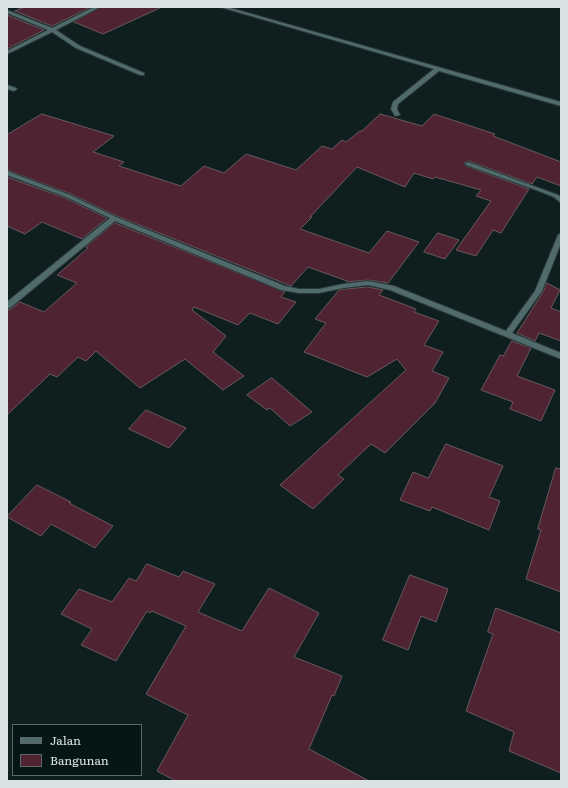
<!DOCTYPE html>
<style>
body{margin:0}
#map{position:relative;width:568px;height:788px;overflow:hidden;background:#0f1f20;font-family:Literata,serif}
canvas{display:block}
.frame{position:absolute;inset:0;border:8px solid #d9e3e4;pointer-events:none}
.legend{position:absolute;left:12px;top:724px;width:130px;height:52px;box-sizing:border-box;background:#061616;border:1px solid #5a6868;margin:0;padding:5px 7px;list-style:none;font-size:12px;color:#d9e3e4}
.legend li{display:flex;align-items:center;gap:8px;height:20px}
.legend b{width:20px;border:1px solid #5a6868}
</style>
<div id="map">
<canvas width="568" height="788"></canvas>
<div class="frame"></div>
<ul class="legend">
<li><b style="height:5px;background:#516b6c"></b>Jalan</li>
<li><b style="height:11px;background:#502333"></b>Bangunan</li>
</ul>
</div>
<script>
const context = document.querySelector('canvas').getContext('2d');
context.lineJoin = 'round';
function fillPath(path, color) { context.fillStyle = color; context.fill(path, 'evenodd'); }
function stroke(path, color, width, dash) { context.strokeStyle = color; context.lineWidth = width; context.lineCap = dash ? 'butt' : 'round'; context.setLineDash(dash || []); context.stroke(path); }
const building = new Path2D(`
 M25,7H91L52,26L15,11Z
 M101,7H162L103,34L74,22Z
 M7,15L44,30L7,49Z
 M42,114L114,136L93,152L124,162L119,166L181,186L204,166L224,173L246,154L296,170L322,146L332,149L342,140L346,142L360,131H362L380,114L422,126L434,114L495,134L493,136L561,162V186L537,177L532,184L469,161L464,163L466,166L529,189L501,233L493,230L476,256L456,250L491,201L476,196L481,190L435,177L433,179L414,173L405,187L357,167L310,217H312L300,229L369,253L387,231L419,242L388,283L368,280L346,282L347,281L308,267L291,286L117,216L71,194L7,170V135Z
 M7,177L65,198L107,218L82,239L42,222L25,234L7,226Z
 M115,223L285,292L281,297L296,302L278,324L250,313L238,325L194,307L192,310L226,336L213,352L244,376L223,390L185,359L140,388L96,351L86,361L78,357L57,377L50,374L7,415V310L11,309L20,302L44,312L77,283L57,275L88,248L86,247Z
 M438,233L459,240L445,259L424,252Z
 M547,283L560,290L551,308L561,312V341L539,333L535,341L517,333L543,292Z
 M368,287L383,290L379,295L416,309L414,312L439,321L424,345L443,352L432,371L449,378L435,403L385,453L371,444L338,475L344,479L313,509L280,485L406,370L397,359L367,377L304,352L326,323L315,319L339,290Z
 M512,341L531,348L517,376L555,390L541,421L510,409L513,402L481,390L500,355L503,356Z
 M272,378L312,412L290,426L270,408L267,410L247,395Z
 M146,410L186,428L169,448L129,429Z
 M446,444L503,466L489,497L500,501L489,530L432,507L430,511L400,500L413,472L428,478Z
 M556,468L561,469V592L526,579L541,530L538,529Z
 M37,485L71,502L69,503L113,526L95,548L51,524L41,536L7,517Z
 M147,564L179,577L183,571L215,584L198,612L242,631L269,588L319,613L294,657L342,676L334,696L332,695L309,749L369,781H176L157,771L188,715L146,694L186,626L152,611L150,613L147,611L116,661L81,645L92,629L61,614L79,589L112,602L129,578L136,581Z
 M410,575L448,589L436,622L421,616L408,650L383,640Z
 M496,608L561,633V773L509,751L514,732L466,711L493,634L488,632Z`);
fillPath(building, '#502333');
stroke(building, '#69595d', 1);
const service = new Path2D(`
 M7,85L16,88L17,89L14,91L7,89Z`);
const minor = new Path2D(`
 M94,7H100L56,30L80,46L144,73V75H140L76,48L52,32L7,54V51L48,30L7,13V10L52,28Z
 M220,7H227L561,102V106L439,71L398,104L397,109L400,115L395,116L391,109L393,102L434,69Z
 M468,162L558,195L561,197V203L554,197L539,191L466,165L465,164Z
 M7,171L70,195L116,217L285,286L299,289H319L343,284L368,281L394,286L506,331L535,291L558,235L561,233V243L542,291L512,333L561,353V359L390,290L368,285L343,288L319,293H299L281,290L115,221L10,308H7V302L110,218L66,197L7,175Z`);
stroke(service, '#2b3a3b', 2);
stroke(minor, '#2b3a3b', 2);
fillPath(service, '#516b6c');
fillPath(minor, '#516b6c');
</script>
